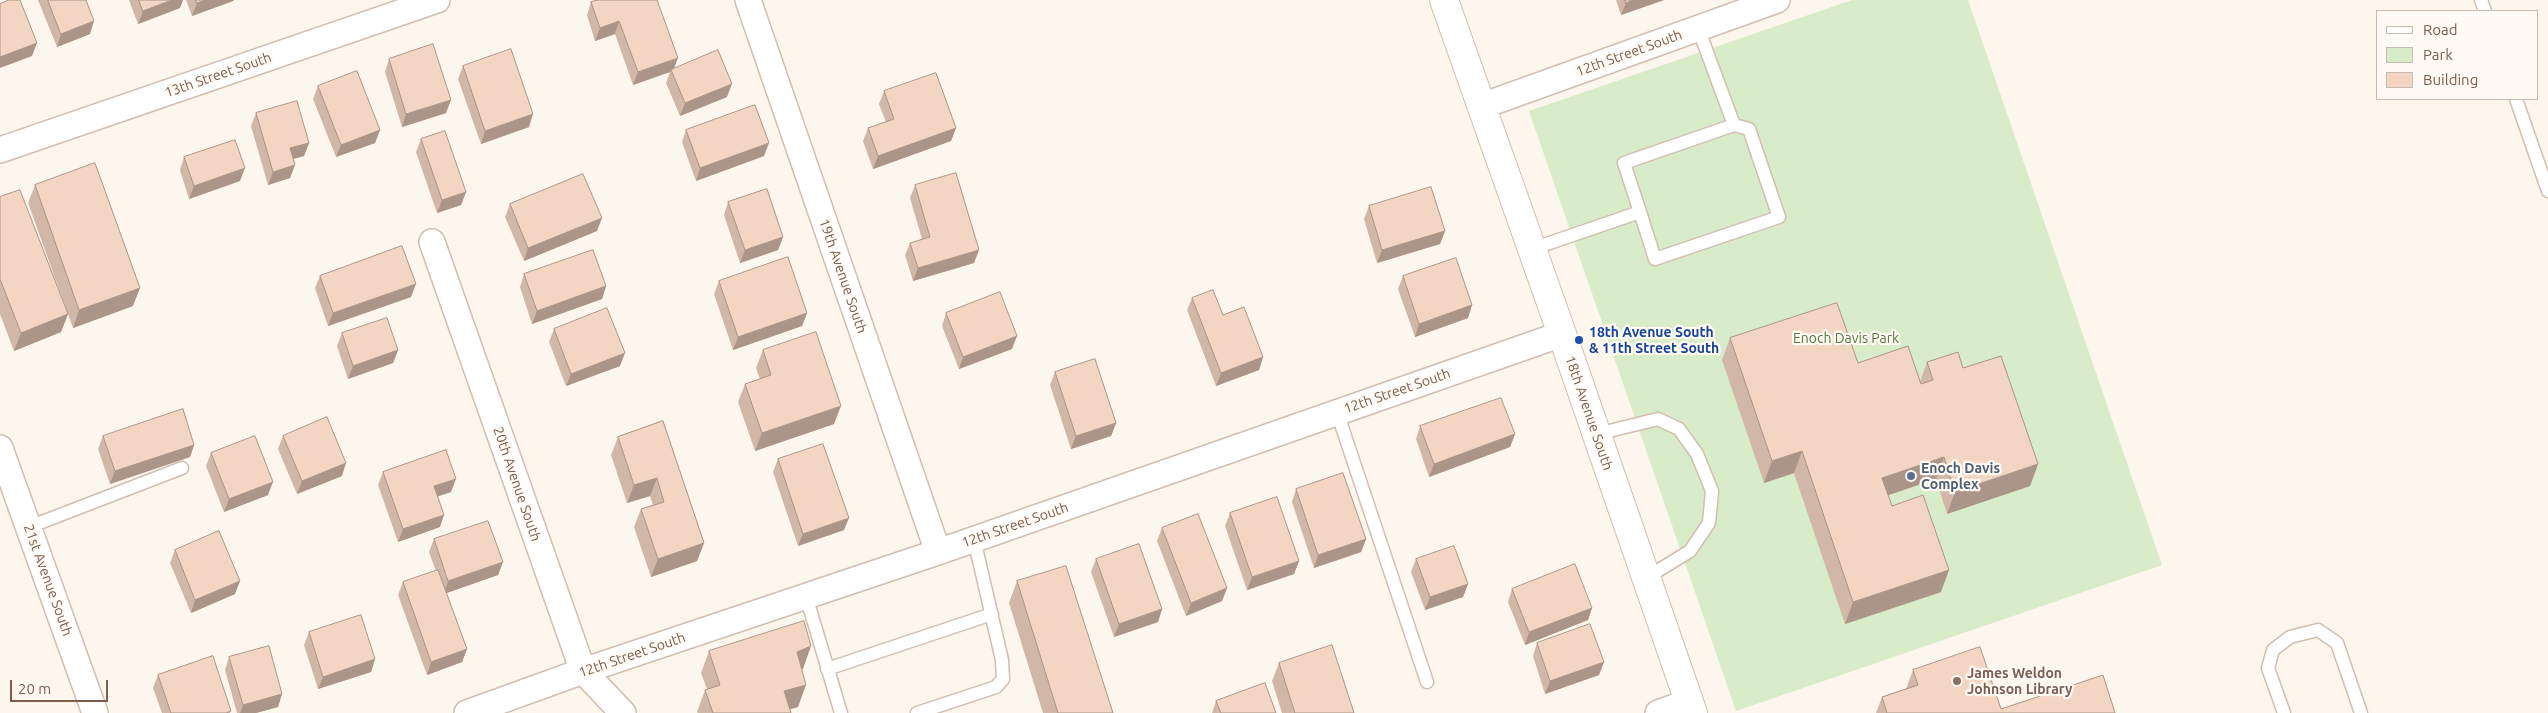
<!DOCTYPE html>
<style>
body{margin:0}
#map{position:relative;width:2548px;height:713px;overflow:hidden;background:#fdf6ec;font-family:Ubuntu,sans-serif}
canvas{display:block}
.legend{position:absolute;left:2376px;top:10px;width:162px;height:90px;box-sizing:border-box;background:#fffaf3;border:1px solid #cabbb1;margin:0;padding:6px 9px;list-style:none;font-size:15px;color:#7a5c4d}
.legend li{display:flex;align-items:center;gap:10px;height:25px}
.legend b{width:25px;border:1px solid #cabbb1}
.scale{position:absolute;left:10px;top:680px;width:98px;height:22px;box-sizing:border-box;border:2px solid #7a5c4d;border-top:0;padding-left:6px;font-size:15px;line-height:18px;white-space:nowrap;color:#7a5c4d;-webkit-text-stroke:4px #fffaf3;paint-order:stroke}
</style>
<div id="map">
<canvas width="2548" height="713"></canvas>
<ul class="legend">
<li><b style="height:6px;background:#fff"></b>Road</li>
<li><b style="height:14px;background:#d8ecc9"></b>Park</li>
<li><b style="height:14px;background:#f3d5c3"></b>Building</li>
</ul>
<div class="scale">20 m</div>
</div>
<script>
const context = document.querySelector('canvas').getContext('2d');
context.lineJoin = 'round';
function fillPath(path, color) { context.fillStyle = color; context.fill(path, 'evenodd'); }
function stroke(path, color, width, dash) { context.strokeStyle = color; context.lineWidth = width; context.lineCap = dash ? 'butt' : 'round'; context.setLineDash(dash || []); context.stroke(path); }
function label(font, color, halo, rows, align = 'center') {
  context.font = font + ' Ubuntu,sans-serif'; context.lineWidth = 4.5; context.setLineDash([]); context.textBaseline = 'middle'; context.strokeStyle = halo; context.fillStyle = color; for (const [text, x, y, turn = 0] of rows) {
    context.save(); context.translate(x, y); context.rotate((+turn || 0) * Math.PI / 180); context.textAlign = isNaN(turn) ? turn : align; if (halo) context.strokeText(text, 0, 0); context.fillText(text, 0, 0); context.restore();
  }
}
fillPath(new Path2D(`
 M1852,0H1968L2162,565L1736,711L1529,111Z`), '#d8ecc9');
const service = new Path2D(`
 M2481,0L2485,11
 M2516,99L2548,191
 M1640,212L1655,259L1779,217L1749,129L1734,125
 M1532,249L1640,212L1624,163L1734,125L1698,28
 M1337,412L1427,682
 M1597,434L1658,419L1679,429L1697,454L1712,491L1709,523L1690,551L1646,578
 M29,527L182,468
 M806,596L841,713
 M827,669L992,614
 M917,713L996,687L1003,679L1002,660L974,539
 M2284,713L2268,668L2273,650L2290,637L2318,630L2337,643L2361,713`);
const minor = new Path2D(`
 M748,0L938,552
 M1482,106L1777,0
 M0,150L437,0
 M432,242L583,671L623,713
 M0,448L95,713
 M467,713L583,671L938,552L1562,334
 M1658,713L1689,702`);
const tertiary = new Path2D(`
 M1444,0L1562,334L1693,713`);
stroke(service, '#d1beb0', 15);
stroke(minor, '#d1beb0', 28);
stroke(tertiary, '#d1beb0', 30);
stroke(service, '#fff', 12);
stroke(minor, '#fff', 25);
stroke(tertiary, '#fff', 28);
fillPath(new Path2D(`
 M38,0H86L90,34L57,47Z
 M129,0H183L180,8L138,24Z
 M186,0H234L233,1L192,16Z
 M598,0L673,69L727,97L680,116L666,83L670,72L633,85L615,34L595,41L587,15L591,2Z
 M1616,0H1664L1621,15Z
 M389,59L446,113L402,127L385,72Z
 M463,66L529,127L481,144L458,79Z
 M318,86L380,130L375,143L336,157L313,99Z
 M884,91L956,128L951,141L873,169L863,141L868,128L886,122L879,104Z
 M256,113L309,143L304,156L293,159L290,178L268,185L251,126Z
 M686,130L764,156L696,181L682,142Z
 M421,139L466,192L461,205L437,213L416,152Z
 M184,157L240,181L189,199L180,170Z
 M35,185L133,306L73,328L28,203Z
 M915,185L974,263L913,281L905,255L910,243L922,239L910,198Z
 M0,197L68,314L61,332L14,351L0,314Z
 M728,202L783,237L778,250L740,263L724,215Z
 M510,204L597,231L524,261L505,217Z
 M1369,206L1445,231L1440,244L1377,263L1364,219Z
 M524,274L606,286L602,299L532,324L520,287Z
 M320,276L411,297L328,326L315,288Z
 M1403,276L1472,305L1468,318L1415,337L1398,289Z
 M719,281L807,313L802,326L733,350L714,294Z
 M1192,298L1263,357L1259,370L1216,386L1187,310Z
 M946,313L1012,349L959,369L942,326Z
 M554,329L620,366L566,386L549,342Z
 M342,333L398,350L393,363L348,379L337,346Z
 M1730,338L1858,363L1920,382L1927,362L1963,368L2038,464L2030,486L1947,514L1936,479L1888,495L1892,506L1941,592L1845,624L1794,473L1764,483L1722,360Z
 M763,350L834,424L755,451L738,402L745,384L760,379L756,368Z
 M1055,372L1116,423L1111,436L1071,449L1050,385Z
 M663,421L704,543L697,561L651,577L634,527L641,509L653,505L650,496L627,503L611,455L618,437Z
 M1420,426L1515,434L1510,447L1429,477L1416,439Z
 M103,436L194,445L190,457L110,484L98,449Z
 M283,436L342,476L297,494L278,449Z
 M211,453L268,495L224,512L206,466Z
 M778,459L844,530L798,546L773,472Z
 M383,472L451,492L438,496L440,527L398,542L378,485Z
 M1296,489L1366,539L1361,552L1314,568L1292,502Z
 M1230,513L1299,561L1294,574L1247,590L1225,526Z
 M1162,528L1227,588L1222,601L1186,616L1157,541Z
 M434,539L503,562L498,575L446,593L467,649L462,662L427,675L398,595L403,582L436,571L429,552Z
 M175,550L235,594L191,613L170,563Z
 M1096,559L1162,609L1158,622L1114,637L1091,572Z
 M1416,559L1468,584L1463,597L1425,610L1411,572Z
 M1017,581L1113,713H1043L1009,603Z
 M1512,589L1592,608L1588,620L1525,645L1508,602Z
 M309,632L375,659L371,672L318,689L304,645Z
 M1537,643L1604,662L1599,675L1545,694L1533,656Z
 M709,651L803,669H802L798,707L790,709L791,713H698L697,712L705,690L707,689L701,673Z
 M229,657L282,694L278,707L256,713H237L225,670Z
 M1279,663L1354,713H1282L1272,681Z
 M1913,670L2001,709L2115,713H1876L1882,697L1906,689Z
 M158,675L231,711L230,713H162L153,688Z
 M1216,701L1276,713H1212Z`), '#d1b7a8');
fillPath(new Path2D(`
 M172,0H183L180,8L138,24L143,11Z
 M205,0H234L233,1L192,16L197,3Z
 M1633,0H1664L1621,15L1626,3Z
 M94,21L90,34L57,47L61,34Z
 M619,21L615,34L595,41L600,28Z
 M37,43L32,56L0,68V57Z
 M678,58L673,71L671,70L670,72L633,85L638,72Z
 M732,84L727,97L680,116L685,103Z
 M451,100L446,113L402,127L406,114Z
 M533,114L529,127L481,144L485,131Z
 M956,128L951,141L873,169L878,156Z
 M380,130L375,143L336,157L341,145Z
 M309,143L304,156L286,161L290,148Z
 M769,143L764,156L696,181L700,168Z
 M295,165L290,178L268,185L273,172Z
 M245,168L240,181L189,199L194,186Z
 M466,192L461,205L437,213L442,200Z
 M602,218L597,231L524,261L528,248Z
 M1445,231L1440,244L1377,263L1382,250Z
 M783,237L778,250L740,263L745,250Z
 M979,250L974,263L913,281L918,268Z
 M416,284L411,297L328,326L333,313Z
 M606,286L602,299L532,324L537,311Z
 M140,288L133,306L73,328L79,310Z
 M1472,305L1468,318L1415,337L1419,324Z
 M807,313L802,326L733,350L738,337Z
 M68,314L61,332L14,351L21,333Z
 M1017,336L1012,349L959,369L963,357Z
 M398,350L393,363L348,379L353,366Z
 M625,353L620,366L566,386L571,374Z
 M1263,357L1259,370L1216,386L1221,373Z
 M841,406L834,424L755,451L762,433Z
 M1116,423L1111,436L1071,449L1076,436Z
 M1515,434L1510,447L1429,477L1434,464Z
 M194,445L190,457L110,484L115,471Z
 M1802,451L1794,473L1764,483L1772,461Z
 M1944,457L1936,479L1874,500L1882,478Z
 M346,463L342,476L297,494L302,481Z
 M2038,464L2030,486L1947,514L1955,492Z
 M657,478L650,496L627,503L634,485Z
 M456,479L451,492L430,499L434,486Z
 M273,482L268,495L224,512L229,499Z
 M444,515L440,527L398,542L403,529Z
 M849,518L844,530L798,546L803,534Z
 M1366,539L1361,552L1314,568L1318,555Z
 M704,543L697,561L651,577L658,559Z
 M1299,561L1294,574L1247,590L1252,577Z
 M503,562L498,575L444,594L448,581Z
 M1949,570L1941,592L1845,624L1853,602Z
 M240,581L235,594L191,613L195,600Z
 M1468,584L1463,597L1425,610L1430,597Z
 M1227,588L1222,601L1186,616L1191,603Z
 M1592,608L1588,620L1525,645L1529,632Z
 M1162,609L1158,622L1114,637L1119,624Z
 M811,646L803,669L789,674L797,652Z
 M467,649L462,662L427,675L431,662Z
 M375,659L371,672L318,689L323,677Z
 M1604,662L1599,675L1545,694L1550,681Z
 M806,685L798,707L778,713L784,691Z
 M282,694L278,707L256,713H240L243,705Z`), '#aa9588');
const building = new Path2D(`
 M9,0H20L37,43L0,57V4Z
 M48,0H86L94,21L61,34Z
 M139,0H172L143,11Z
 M196,0H205L197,3Z
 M598,0H657L678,58L638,72L619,21L600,28L591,2Z
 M1625,0H1633L1626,3Z
 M433,44L451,100L406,114L389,59Z
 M511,49L533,114L485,131L463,66Z
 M718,50L732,84L685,103L671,70Z
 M357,71L380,130L341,145L318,86Z
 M936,73L956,128L878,156L868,128L894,119L884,91Z
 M297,101L309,143L290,148L295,165L273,172L256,113Z
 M755,105L769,143L700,168L686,130Z
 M445,131L466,192L442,200L421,139Z
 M235,140L245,168L194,186L184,157Z
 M95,163L140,288L79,310L35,185Z
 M956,173L979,250L918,268L910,243L930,237L915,185Z
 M583,174L602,218L528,248L510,204Z
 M1431,187L1445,231L1382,250L1369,206Z
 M767,189L783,237L745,250L728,202Z
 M20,190L68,314L21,333L0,279V197Z
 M402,246L416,284L333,313L320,276Z
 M593,250L606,286L537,311L524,274Z
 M788,257L807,313L738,337L719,281Z
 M1456,258L1472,305L1419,324L1403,276Z
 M1213,290L1223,315L1244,307L1263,357L1221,373L1192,298Z
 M1000,292L1017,336L963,357L946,313Z
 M1837,303L1858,363L1908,346L1921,384L1933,380L1927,362L1958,352L1963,368L2001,356L2038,464L1955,492L1944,457L1882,478L1892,506L1923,495L1949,570L1853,602L1802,451L1772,461L1730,338Z
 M607,308L625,353L571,374L554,329Z
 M387,318L398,350L353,366L342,333Z
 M816,332L841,406L762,433L745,384L771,375L763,350Z
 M1095,359L1116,423L1076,436L1055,372Z
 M1501,398L1515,434L1434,464L1420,426Z
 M183,409L194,445L115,471L103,436Z
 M327,417L346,463L302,481L283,436Z
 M663,421L704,543L658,559L641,509L664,502L657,478L634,485L618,437Z
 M255,436L273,482L229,499L211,453Z
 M823,444L849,518L803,534L778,459Z
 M446,450L456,479L434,486L444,515L403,529L383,472Z
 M1343,473L1366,539L1318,555L1296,489Z
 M1277,497L1299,561L1252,577L1230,513Z
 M1198,514L1227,588L1191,603L1162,528Z
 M488,521L503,562L448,581L434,539Z
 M219,531L240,581L195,600L175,550Z
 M1139,544L1162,609L1119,624L1096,559Z
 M1454,546L1468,584L1430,597L1416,559Z
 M1575,564L1592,608L1529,632L1512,589Z
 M1066,566L1113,713H1058L1017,581Z
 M438,570L467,649L431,662L403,582Z
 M361,615L375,659L323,677L309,632Z
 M804,621L811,646L797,652L806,685L784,691L791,713H713L705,690L720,685L709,651Z
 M1590,624L1604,662L1550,681L1537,643Z
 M1332,645L1354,713H1295L1279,663Z
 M269,646L282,694L243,705L229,657Z
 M1980,647L2001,709L2103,675L2115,713H1887L1882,697L1918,685L1913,670Z
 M213,656L231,711L226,713H171L158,675Z
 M1265,683L1276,713H1221L1216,701Z`);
fillPath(building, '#f3d5c3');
stroke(building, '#aa9588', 1);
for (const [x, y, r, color] of [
 [1579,340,5,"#1a4fb4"],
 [1911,476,5,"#5c6f8a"],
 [1957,681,5,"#8d6e63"]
]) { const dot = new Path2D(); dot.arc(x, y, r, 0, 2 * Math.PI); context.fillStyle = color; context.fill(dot); stroke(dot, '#fffaf3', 2); }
label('14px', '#7a5c4d', '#fffaf3', [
 ["12th Street South",1629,53,-20],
 ["13th Street South",218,75,-19],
 ["19th Avenue South",843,276,71],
 ["12th Street South",1397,391,-19],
 ["18th Avenue South",1589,413,71],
 ["20th Avenue South",517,484,71],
 ["12th Street South",1015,525,-19],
 ["21st Avenue South",48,580,70],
 ["12th Street South",632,655,-19]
]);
label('bold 14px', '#164399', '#fffaf3', [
 ["18th Avenue South",1589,332],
 ["& 11th Street South",1589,348]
], 'left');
label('14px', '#537a41', '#fffaf3', [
 ["Enoch Davis Park",1846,338]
]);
label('bold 14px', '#4e5e75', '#fffaf3', [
 ["Enoch Davis",1921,468],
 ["Complex",1921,484]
], 'left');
label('bold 14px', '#785e54', '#fffaf3', [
 ["James Weldon",1967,673],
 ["Johnson Library",1967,689]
], 'left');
</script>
